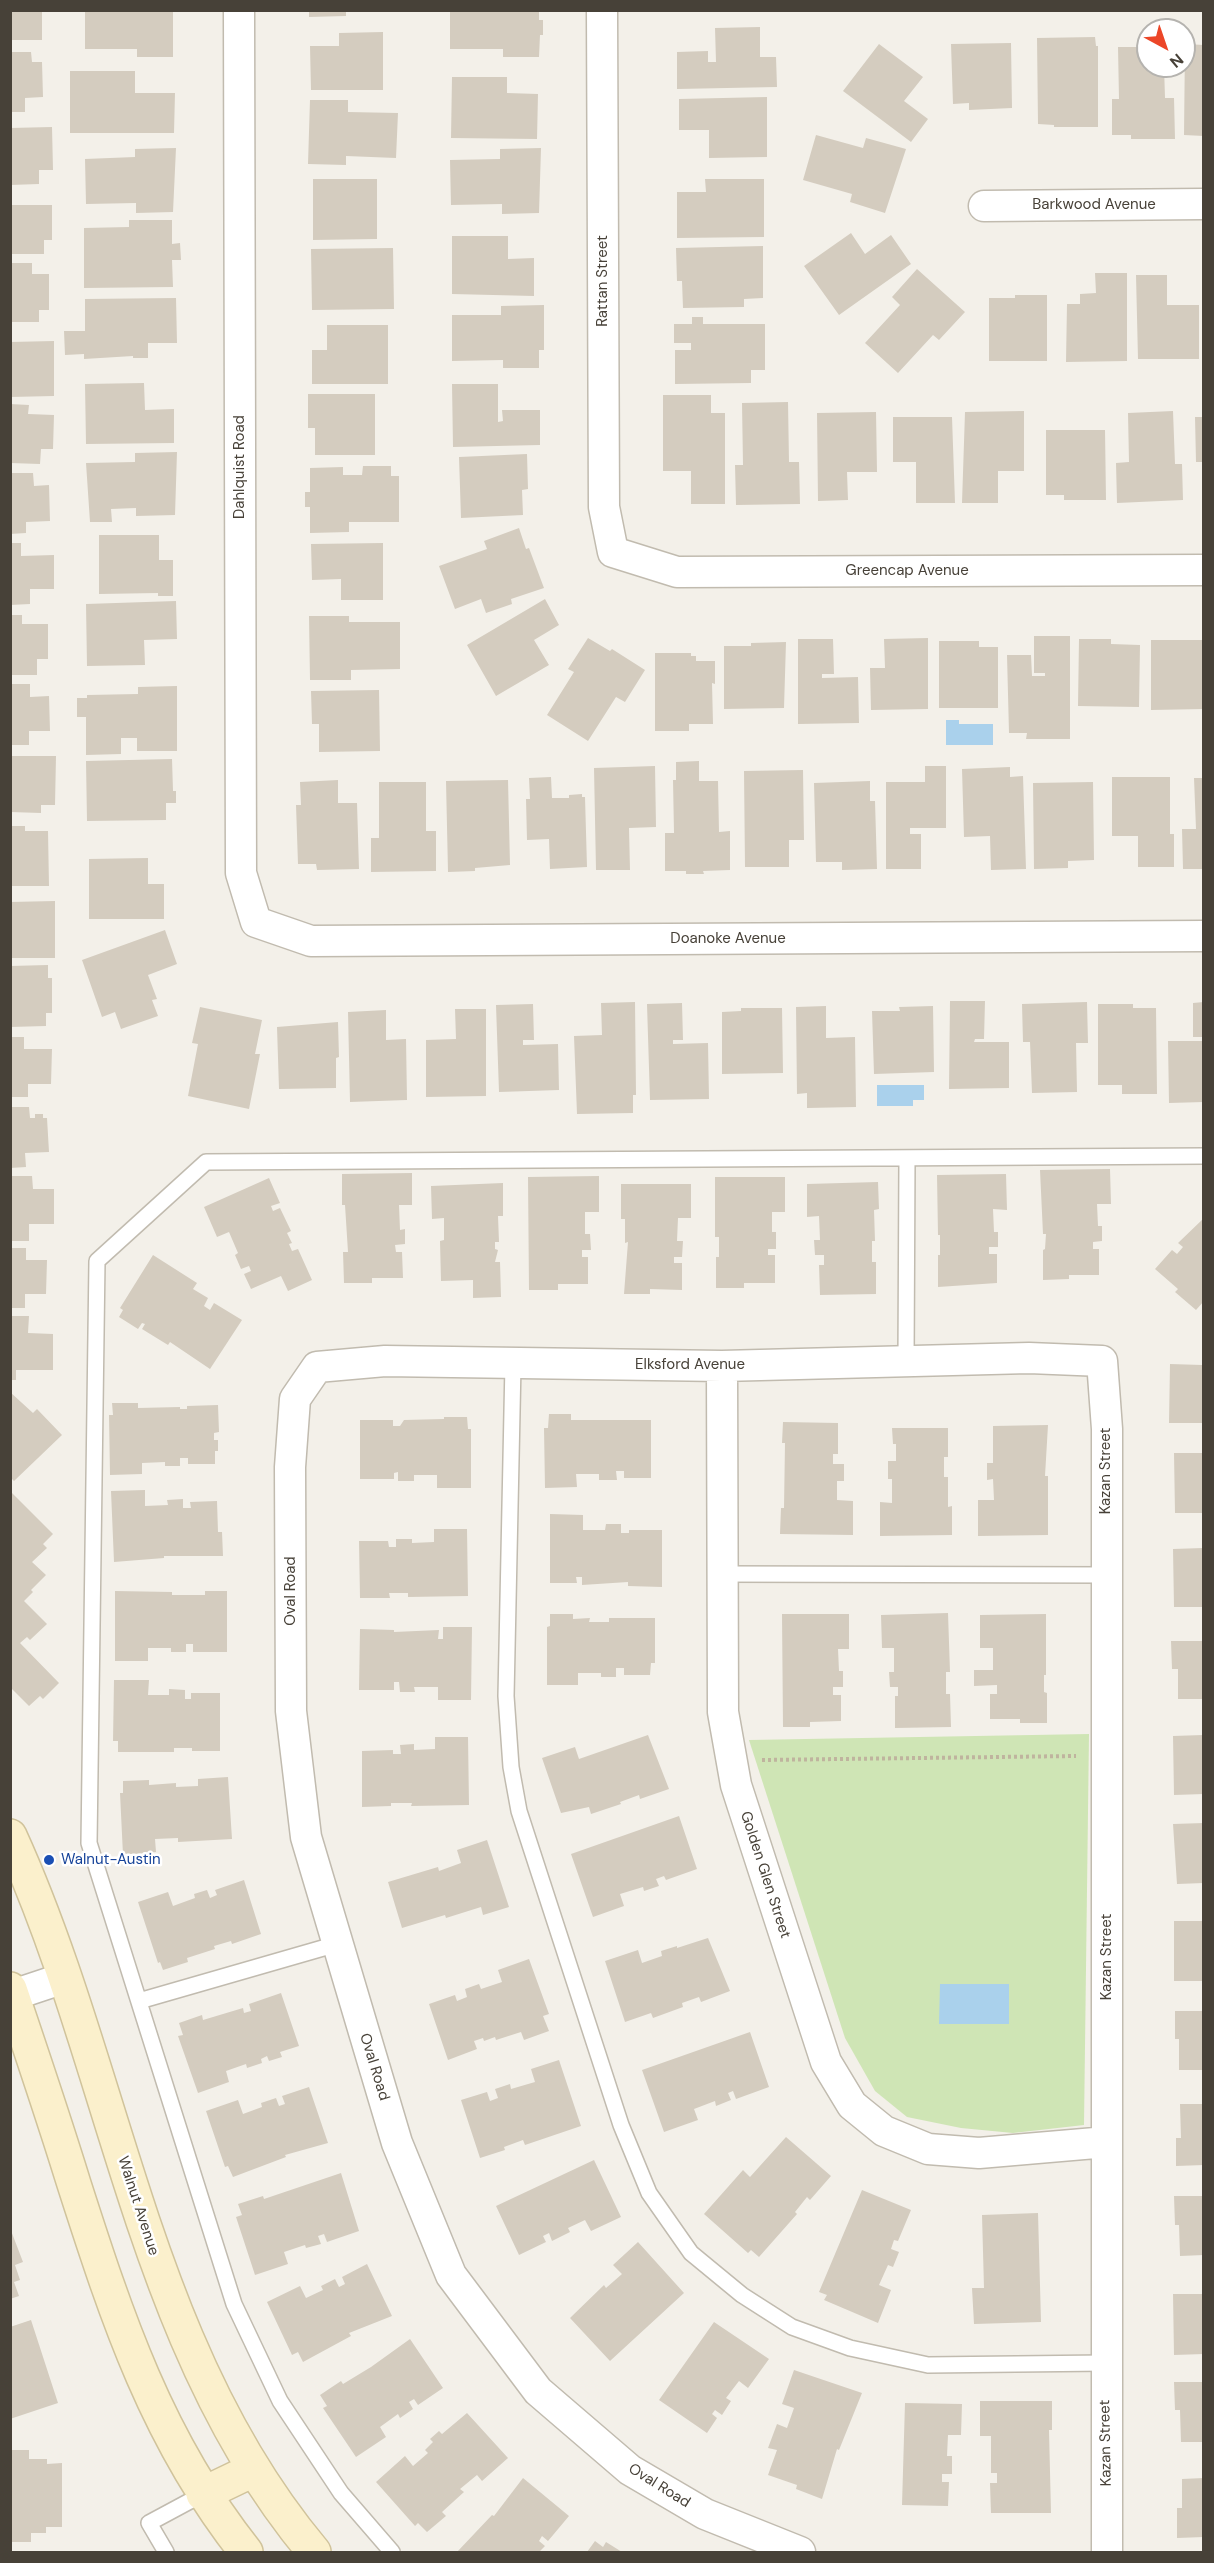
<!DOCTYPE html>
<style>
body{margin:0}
#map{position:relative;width:1214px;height:2563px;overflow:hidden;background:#f3f0e9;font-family:"DM Sans",sans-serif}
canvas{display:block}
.frame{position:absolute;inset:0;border:12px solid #474138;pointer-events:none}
.north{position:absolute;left:1136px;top:18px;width:60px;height:60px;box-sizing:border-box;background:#fff;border:2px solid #b5b3af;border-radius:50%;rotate:140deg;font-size:16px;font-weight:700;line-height:24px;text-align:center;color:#474138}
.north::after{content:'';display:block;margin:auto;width:21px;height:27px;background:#ec4628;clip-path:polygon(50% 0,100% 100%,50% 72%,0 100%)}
</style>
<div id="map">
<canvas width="1214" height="2563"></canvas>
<div class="frame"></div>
<div class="north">N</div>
</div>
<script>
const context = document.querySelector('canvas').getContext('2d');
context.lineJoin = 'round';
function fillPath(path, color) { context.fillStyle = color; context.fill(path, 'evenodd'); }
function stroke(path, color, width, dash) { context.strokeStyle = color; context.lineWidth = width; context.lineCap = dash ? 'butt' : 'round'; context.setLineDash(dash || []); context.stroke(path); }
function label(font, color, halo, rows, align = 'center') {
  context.font = font + ' "DM Sans",sans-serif'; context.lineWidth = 5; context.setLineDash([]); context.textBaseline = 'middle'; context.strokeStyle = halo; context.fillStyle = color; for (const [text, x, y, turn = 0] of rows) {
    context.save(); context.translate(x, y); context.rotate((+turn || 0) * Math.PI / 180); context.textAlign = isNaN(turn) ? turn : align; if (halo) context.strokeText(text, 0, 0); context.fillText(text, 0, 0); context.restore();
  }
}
fillPath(new Path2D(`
 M1089,1734L1084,2125L1013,2133L961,2128L907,2117L875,2091L845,2038L749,1740Z`), '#cfe5b5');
fillPath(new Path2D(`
 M946,720H959V724H993V745H946Z
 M877,1085H924V1100H913V1106H877Z
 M940,1984H1009V2024H939Z`), '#aad1ec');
fillPath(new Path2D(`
 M10,10H42V40H10Z
 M85,10H173V57H137V49H85Z
 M309,10H346V16L309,17Z
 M450,10H539V20H543V35H540L539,57H503V49H450Z
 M760,27V57H776L777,87L677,89V52L708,51V62H716L715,28Z
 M383,32V90H311L310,46H339V33Z
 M1095,37L1096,46H1098V127H1054V125L1038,124L1037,38Z
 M1011,43L1012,108L969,110V103L953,104L951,44Z
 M879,44L923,77L904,101L928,119L911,142L843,91Z
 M1185,44L1204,45V136L1184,135Z
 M1118,47H1148V66H1164L1165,98H1174L1175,139H1131V135H1112V99H1119Z
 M10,52H31L32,62H42L43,97L25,98V112H10Z
 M70,71H135V93H175L174,133H70Z
 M452,77H507V93L538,94L537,139L451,138Z
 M767,97V157L709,158V130H679V99Z
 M310,100H348V112L398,113L396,158L346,156V165L308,164Z
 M52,127L53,170H39V184L10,185V128Z
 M816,135L863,148L866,138L906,149L885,213L850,202L852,194L803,180Z
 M176,148L173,212L136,213V203L86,204L85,159L135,157V149Z
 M541,148L539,213L502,214V204L451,205L450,160L500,159V149Z
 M313,179H377V239L313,240Z
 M705,179H764V237L677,238V192H706Z
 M10,205H52V240H44V254H10Z
 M129,220H172V244L180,243L181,260H172L173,287L84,288V228L129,227Z
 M851,233L865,254L891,235L911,264L839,315L804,266Z
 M452,236H508V259L534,258V296L452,294Z
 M763,246V298L744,299V307L683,308L682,281H677L676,248Z
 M393,248L394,309L312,310L311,249Z
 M10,263H32V274H49V310H39V322H10Z
 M917,269L965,312L939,340L933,335L898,373L865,343L900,305L892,297Z
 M1095,273H1127V361L1066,362L1067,304H1080V294L1096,293Z
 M1136,275H1167V305H1199V359H1138Z
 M1015,295H1047V361H989V298H1015Z
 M176,298L177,343H148V358H133V356L84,359V354L65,355L64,331H85V299Z
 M544,305V350H539V368H503V360L452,361V315H501V306Z
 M692,317H703V324H765V370H751V383L675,384V350H691V343H674V324H692Z
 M327,325H388V384H312V350H327Z
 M54,341V396L10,397V342Z
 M144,383L145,410L174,409V443L86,444L85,384Z
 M452,384H498V422L503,421L502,410H540V445L453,447Z
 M308,394H375V455H315V428H308Z
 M663,395H711V413H725V504H691V471H663Z
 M788,402L789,462H799L800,504L736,505L735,465H743L742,403Z
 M10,404L29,405L28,414L54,415L53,449H41L40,464L10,463Z
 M1024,411V471H998V503H962L965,412Z
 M1173,411L1175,464H1182L1183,500L1117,503L1116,463L1129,462L1128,413Z
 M876,412L877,472H847L848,500L818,501L817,413Z
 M893,417H952L955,503H916V462H893Z
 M1195,417H1204V462H1196Z
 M1046,430H1105L1106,500H1064V495H1046Z
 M177,452L175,515L136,516V508L111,509L112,522H90L86,463L135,462V453Z
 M527,454L528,489L522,490L523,515L461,518L459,457Z
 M363,466H391V476H399V522H349V532L310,533V507H305V492H310V468L343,467V475H362Z
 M10,473H33L34,486L49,485L50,521L26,522V533L10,534Z
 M519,528L526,549L529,548L544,588L511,599L512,604L486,613L481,599L455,609L439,566L487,549L484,541Z
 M99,535H159V560H173V596H158V593L99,594Z
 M10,543H21V556L54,555V589H30V604L10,605Z
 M383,543V600H341V579L312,580L311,544Z
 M545,599L559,625L534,640L549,665L496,696L467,645Z
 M176,601L177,639L144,640L145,665L87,666L86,604Z
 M10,615H22V624H48V659H37V675H10Z
 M309,616H349V622H400V669L351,670V680H310Z
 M1034,636H1070V739H1026L1027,733H1009L1007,655H1031L1032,676H1045V673H1034Z
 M588,638L610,651L612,649L645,670L625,702L616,697L588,741L547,715L574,672L568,669Z
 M928,638V709L871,710L870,668H885L884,639Z
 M798,639H833L834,674H822V678L858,677L859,723L798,724Z
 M1079,639H1111V644L1140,645L1139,707L1078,706Z
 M1151,640H1204V709L1151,710Z
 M939,641H979V647H998V708H939Z
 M786,642L784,708L724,709V646H751V643Z
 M655,653H691V656H696V661H715V684L712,683L713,724H689V731H655Z
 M10,684H30V697L49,696L50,731H29V745H10Z
 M177,686V751H137V738H121V754L86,755V717H77V698H87V695L138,694V687Z
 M379,690L380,751L319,752V724H312L311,691Z
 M10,756H56L55,805H41V813L10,812Z
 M172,759L173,791H176V803H166V820L87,821L86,761Z
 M699,761V781H718L719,832L730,831V870L703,871L704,874H686V871H665V833H674L673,780H676V762Z
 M655,766L656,827L629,828L630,870H596L594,768Z
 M925,766H946V828H910V834H921V869H886V782H925Z
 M1010,767V777L1023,776L1026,869L991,870L990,836L964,837L962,769Z
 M803,770L804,840H789V867H745L744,771Z
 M551,777L552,798H569V795L582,794V797H585L587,867L550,869L549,839L527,840L526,799H530L529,778Z
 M1112,777H1170V834H1174V867H1138V836H1112Z
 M1194,778H1204V869H1183L1182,829H1196Z
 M338,780V803H357L359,869L317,870L316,864H298L296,805H301L300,782Z
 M508,780L510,865L475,868V871L448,872L446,781Z
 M870,781V801H875L877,869L842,870V862H816L814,783Z
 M379,782H426V831H436V871L371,872V838H379Z
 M1093,782L1094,860L1068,861V868L1034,869L1033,783Z
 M10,826H25V831H48L49,886H10Z
 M148,858V884H164V919H89V859Z
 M55,901V958H10V902Z
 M165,930L177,964L148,975L157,999L152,1000L158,1016L121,1029L115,1012L102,1017L82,960Z
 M48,965V978H52V1013H46V1026L10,1027V966Z
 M950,1001H985L984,1039H975L974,1042H1009V1088L949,1089Z
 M635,1002L636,1095H633V1113L577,1114L574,1036L602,1035L601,1003Z
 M1087,1002L1088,1043H1076L1077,1092L1032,1093L1030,1042H1023L1022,1004Z
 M1204,1002V1037H1193V1003Z
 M682,1003L683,1040H673V1044L708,1043L709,1099L650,1100L647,1004Z
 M533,1004L534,1040H523V1045L558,1044L559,1090L499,1092L496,1005Z
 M1098,1004H1133V1008H1156L1157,1094H1122V1085H1098Z
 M826,1006V1038L855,1037L856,1107L807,1108V1093L797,1094L796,1007Z
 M933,1006L934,1072L874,1074L872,1011H900L899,1007Z
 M200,1007L262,1020L255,1054H260L249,1109L188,1096L198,1044L192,1043Z
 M741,1008H782L783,1073L722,1074V1012L741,1011Z
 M455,1009H486V1096L426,1097V1040L456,1039Z
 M386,1010V1040L406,1039L407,1100L350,1102L348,1012Z
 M338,1022L339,1057L336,1058V1088L279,1089L277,1027Z
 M10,1037H24V1049H52L51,1084H28V1097H10Z
 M1168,1041H1204V1102L1169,1103Z
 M10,1107H29L30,1118H35V1114H43V1118H47L49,1152L25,1153L26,1167L10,1168Z
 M1110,1169L1111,1204H1097L1098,1226H1102V1241L1093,1242V1249H1099V1275H1069V1279L1043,1280V1250L1045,1249L1046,1234H1043L1040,1170Z
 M412,1173V1205H399L400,1230L405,1229V1244L395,1245L396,1252H402L403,1278H372V1283H344L343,1252H348L345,1205H342V1174Z
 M1006,1174L1007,1210L993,1209L994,1232H998V1247H989V1254H997V1283L938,1287V1255H940V1235H938L937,1175Z
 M10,1176H32L33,1189H54V1224H29V1241H10Z
 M599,1176V1212H585V1234H590L591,1250H582V1257H588V1284H558V1290H529L528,1177Z
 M715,1177H785V1212H772V1232H776V1249H768V1255H775V1283H744V1288H716V1257H719V1237H715Z
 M269,1178L280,1203L271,1206L273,1211L280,1208L291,1231L287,1233L292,1243L289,1244L292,1251L298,1249L312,1280L288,1291L281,1276L251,1289L244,1274L251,1271L249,1266L241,1269L235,1255L238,1253L229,1232L217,1237L204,1207Z
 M878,1182L879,1209L874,1210L875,1241H872V1262H876V1294L820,1295L819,1265H824V1255H815L814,1240H820L819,1216L807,1217V1184Z
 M503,1183V1216H498L499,1242H495V1249L498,1250L495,1262H500L501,1297L473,1298V1280L441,1281L440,1241L444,1240V1218L432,1219L431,1186Z
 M621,1184H691V1218H678L677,1241H683L682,1257H674V1263H682V1290L650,1289V1294H624L628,1242L625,1243V1219H621Z
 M1204,1218V1301L1196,1310L1175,1292L1178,1289L1155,1269L1172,1250L1177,1254L1183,1247L1178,1243Z
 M10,1248H26V1260H47L46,1294H25V1308H10Z
 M153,1255L197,1283L193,1289L208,1298L204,1306L210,1310L214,1303L242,1320L210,1369L170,1342L168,1345L142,1329L145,1324L142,1323L138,1329L119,1317L123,1310L120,1308Z
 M10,1316H29L28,1333L53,1334V1370H16V1380H10Z
 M1170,1364L1202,1365V1423H1169Z
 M10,1392L33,1413L37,1409L62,1435L14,1481L10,1477Z
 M112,1403H138V1408L180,1407V1409H187V1406L218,1405L219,1432L214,1433V1440H218V1451H215V1464H188V1458H180V1466H165V1462L142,1463V1474L110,1475L109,1415H113Z
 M549,1414H571V1420H651V1478H624V1471H616L617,1480H599V1474H576L577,1487L545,1488L544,1428H548Z
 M444,1417H467L468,1429H471V1488H437V1475H414V1481H398V1472L394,1473V1479H360V1420H393V1426H400L404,1420L444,1419Z
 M783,1422L838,1423V1454H833V1464H844V1481H837V1500L853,1501V1535L780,1534L781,1508H784L785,1443H782Z
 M1048,1425L1045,1476H1048V1535L978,1536V1500H994L993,1479L987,1480V1463H993V1426Z
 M892,1428H948V1457H944V1477H948V1507L952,1506V1535L880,1536V1502L892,1503V1479H888V1461H896V1444H893Z
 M1174,1453H1203L1204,1513H1175Z
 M145,1490V1506L168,1505L167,1500L183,1499V1508H191L190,1502L217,1501L218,1532H222L223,1556H164V1558L114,1562L111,1491Z
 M10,1491L53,1534L43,1544L47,1548L32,1562L46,1575L31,1590L33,1592L24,1601L47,1624L30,1640L27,1637L20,1643L59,1683L43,1699L40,1696L29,1706L10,1687Z
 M550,1514L583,1515V1530H605L606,1524H621V1533H629V1530H662V1587L628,1586V1582L582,1585V1577H576L577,1583H550Z
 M434,1529H467L468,1596L408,1597V1593H389L390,1598H360L359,1541H388L389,1547H396V1539H412V1543L434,1542Z
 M1203,1548L1204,1607H1174L1173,1549Z
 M115,1591L172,1592V1595H205V1591H227V1652H193V1644H186V1652H171V1648H148V1661H115Z
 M948,1613L950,1672H946V1694H950L951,1727L895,1728V1696H898V1687H890L889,1672H894V1648H882L881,1615Z
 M550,1614H573V1619L590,1618L589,1622H609V1618H655V1663H651L650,1675H624V1668H616V1677H601V1673H578V1685H547V1627L550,1626Z
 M782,1614H849V1649H838L839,1671H843V1687H833V1695H841V1721L810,1722V1727H783Z
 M1046,1614V1675H1044V1692L1047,1693V1723H1020V1719H990V1694H997V1685L974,1686V1670H993V1648H980V1615Z
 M443,1627H472L471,1700H438V1687H414L415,1692H400L399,1682H394V1690H359L360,1629L394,1630V1632L439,1630L438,1639H443Z
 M1171,1641H1204V1699H1178V1669H1172Z
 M114,1680H149L148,1695H169V1689L185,1690V1699H191V1693H220V1751H192V1748H174V1752H118V1741H113Z
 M648,1735L669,1789L640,1799L639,1795L620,1802L621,1804L591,1814L589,1807L561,1813L542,1758L575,1747L579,1759Z
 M1203,1735L1204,1794L1174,1795L1173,1736Z
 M435,1737H468L469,1805L411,1806L412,1803H391V1806L362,1807V1751L393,1750V1754H401L400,1745L414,1744V1750L435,1749Z
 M228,1777L232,1839L178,1842V1838L155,1839L156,1852L123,1855L120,1793H123V1781L149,1780V1785L176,1783V1787L198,1786V1779Z
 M679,1816L697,1869L666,1880L664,1876L656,1879L659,1886L644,1891L643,1887L620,1894L624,1906L593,1917L571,1854Z
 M1204,1823V1883L1177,1884L1173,1824Z
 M487,1840L509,1907L483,1915L481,1907L446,1918L445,1915L402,1928L388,1882L438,1867L439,1871L461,1863L457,1850Z
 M244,1880L261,1934L232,1944L231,1941L214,1946L215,1949L187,1958L188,1962L163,1970L160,1962L158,1963L138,1902L168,1892L173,1906L195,1898L194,1894L207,1890L210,1898L217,1895L215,1890Z
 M1174,1921H1204V1981H1174Z
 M708,1938L730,1991L701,2002L699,1997L682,2003L683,2007L653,2018L651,2013L625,2022L605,1961L638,1950L642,1963L662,1956L661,1951L677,1946V1948Z
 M529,1959L549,2014L543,2016L549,2031L524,2040L521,2032L496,2040L495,2037L484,2041L483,2038L474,2041L477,2049L448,2060L429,2004L455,1995L457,2001L467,1997L465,1989L479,1984L481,1989L502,1982L498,1970Z
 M281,1993L299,2046L280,2052L282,2057L269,2061L267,2056L261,2059L262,2063L247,2068L246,2064L226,2071L229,2082L198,2093L178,2036L183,2035L179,2023L202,2015L203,2020L243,2008L244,2013L251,2011L249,2004Z
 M1175,2011H1204V2070H1179V2039H1175Z
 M750,2032L769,2087L736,2099L733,2091L728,2093L731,2100L716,2106L715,2101L694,2109L698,2120L664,2132L642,2070Z
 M559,2060L581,2126L525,2145L523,2140L504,2147L505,2150L480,2158L461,2100L487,2092L490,2101L498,2098L495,2089L510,2084L511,2089L535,2082L531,2069Z
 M309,2087L328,2143L285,2155L286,2157L233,2177L228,2166L225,2167L206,2111L238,2100L243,2114L262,2107L261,2103L276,2098L279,2106L285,2104L282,2096Z
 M1180,2104H1204V2165L1176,2166V2138H1181Z
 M786,2137L831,2176L810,2200L807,2197L795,2212L797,2214L759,2257L751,2250L748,2253L704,2214L743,2170L750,2177Z
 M594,2160L621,2217L591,2231L585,2220L568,2228L570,2232L552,2241L549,2233L543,2236L546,2242L519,2255L496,2206Z
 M341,2173L359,2231L327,2242L324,2234L318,2236L321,2244L306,2248L305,2245L284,2252L288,2264L255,2275L236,2217L242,2215L238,2204L263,2196L264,2199Z
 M862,2190L911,2210L898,2241L894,2240L891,2249L899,2252L893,2267L888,2265L879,2285L891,2290L878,2323L824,2300L827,2295L819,2292Z
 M1174,2196H1204V2255L1180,2256L1179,2225H1175Z
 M1038,2213L1041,2322L974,2324L972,2288H984L982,2215Z
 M10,2228L23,2262L15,2265L20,2280L14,2282L19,2296L10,2299Z
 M638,2242L684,2293L610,2361L570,2318L604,2285L606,2288L622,2274L613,2265Z
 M367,2264L392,2316L349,2333L351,2336L303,2362L298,2352L292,2355L267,2302L300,2286L306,2298L323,2290L321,2286L335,2279L339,2287L345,2284L342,2277Z
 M1173,2294H1204V2354L1174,2355Z
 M31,2320L58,2403L10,2419V2327Z
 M714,2322L769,2359L748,2388L739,2381L726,2398L731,2401L722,2415L715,2410L712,2414L717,2418L707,2433L659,2400Z
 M410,2339L443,2388L418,2405L414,2399L409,2402L413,2409L400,2418L398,2414L380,2427L386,2437L356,2457L323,2408L327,2406L320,2395L341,2381L343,2384L371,2367Z
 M794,2370L862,2393L839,2450L837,2449L822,2499L796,2489L797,2485L768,2475L777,2450L768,2448L777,2424L787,2428L794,2408L782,2404Z
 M1174,2382H1204V2442H1181L1180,2410H1175Z
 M980,2401H1052V2430H1049L1051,2513H991L990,2483H997V2473H991V2436H980Z
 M905,2403L962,2404L961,2435H948L947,2456H952V2474H942V2482H949L948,2506L902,2505Z
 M467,2413L508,2458L482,2481L477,2475L460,2489L464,2492L442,2512L446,2516L427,2532L418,2523L415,2526L376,2482L405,2456L413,2466L428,2453L425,2450L433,2442L430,2439L439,2431L442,2434Z
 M10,2450H29V2459H47V2464L62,2463V2527H46V2533H31V2542H10Z
 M523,2478L569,2516L548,2541L542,2536L539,2541L545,2546L539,2552H457L492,2515L494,2516Z
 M1204,2478V2537L1177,2538V2508H1182V2479Z
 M595,2541L603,2547L606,2542L622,2552H587Z`), '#d4ccbf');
const service = new Path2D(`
 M906,1361L907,1158
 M513,1364L506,1696L511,1767L519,1811L621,2125L649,2193L691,2253L742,2295L792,2327L850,2348L928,2365L1105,2363
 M723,1574L1107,1575
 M139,2001L337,1944
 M166,2552L149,2523L203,2494
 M392,2552L341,2493L280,2401L234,2304L89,1843L97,1261L206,1162L1204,1156`);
const minor = new Path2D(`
 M239,10L241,873L256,922L311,941L1204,936
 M602,10L604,507L613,552L677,572L1204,570
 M984,206L1204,204
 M722,1366L723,1712L736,1785L826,2062L852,2105L884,2131L928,2149L979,2153L1107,2142
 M10,1996L64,1978
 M800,2552L705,2514L630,2470L538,2391L451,2275L397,2143L306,1837L291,1711L290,1467L295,1399L317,1367L385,1361L722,1366L1029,1358L1102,1361L1107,1429V2552`);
const secondary = new Path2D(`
 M10,1836C118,2073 142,2348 314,2552
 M10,1989C32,2054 54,2119 74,2184C117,2318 157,2440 246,2552
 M203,2494L253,2470`);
stroke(service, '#c1bbaf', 18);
stroke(minor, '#c1bbaf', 33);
stroke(secondary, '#d0c39b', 36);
stroke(new Path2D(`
 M762,1760L1076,1756`), '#bfb49e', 4, [3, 3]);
stroke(service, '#fff', 15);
stroke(minor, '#fff', 30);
stroke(secondary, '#fbf0cc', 33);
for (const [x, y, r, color] of [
 [49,1860,6,"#1a4fb4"]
]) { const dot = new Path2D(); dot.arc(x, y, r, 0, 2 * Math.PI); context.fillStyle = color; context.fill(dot); stroke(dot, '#fff', 2); }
label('15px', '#474138', '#fff', [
 ["Barkwood Avenue",1094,205],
 ["Rattan Street",603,281,-90],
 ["Dahlquist Road",240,467,-90],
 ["Greencap Avenue",907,571],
 ["Doanoke Avenue",728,939],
 ["Elksford Avenue",690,1365],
 ["Kazan Street",1106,1471,-90],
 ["Oval Road",291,1591,-90],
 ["Golden Glen Street",765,1875,72],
 ["Kazan Street",1107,1957,-90],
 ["Oval Road",374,2067,73],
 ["Walnut Avenue",138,2206,72],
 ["Kazan Street",1106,2443,-91],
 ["Oval Road",659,2486,32]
]);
label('15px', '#164399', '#fff', [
 ["Walnut-Austin",61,1860]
], 'left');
</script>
